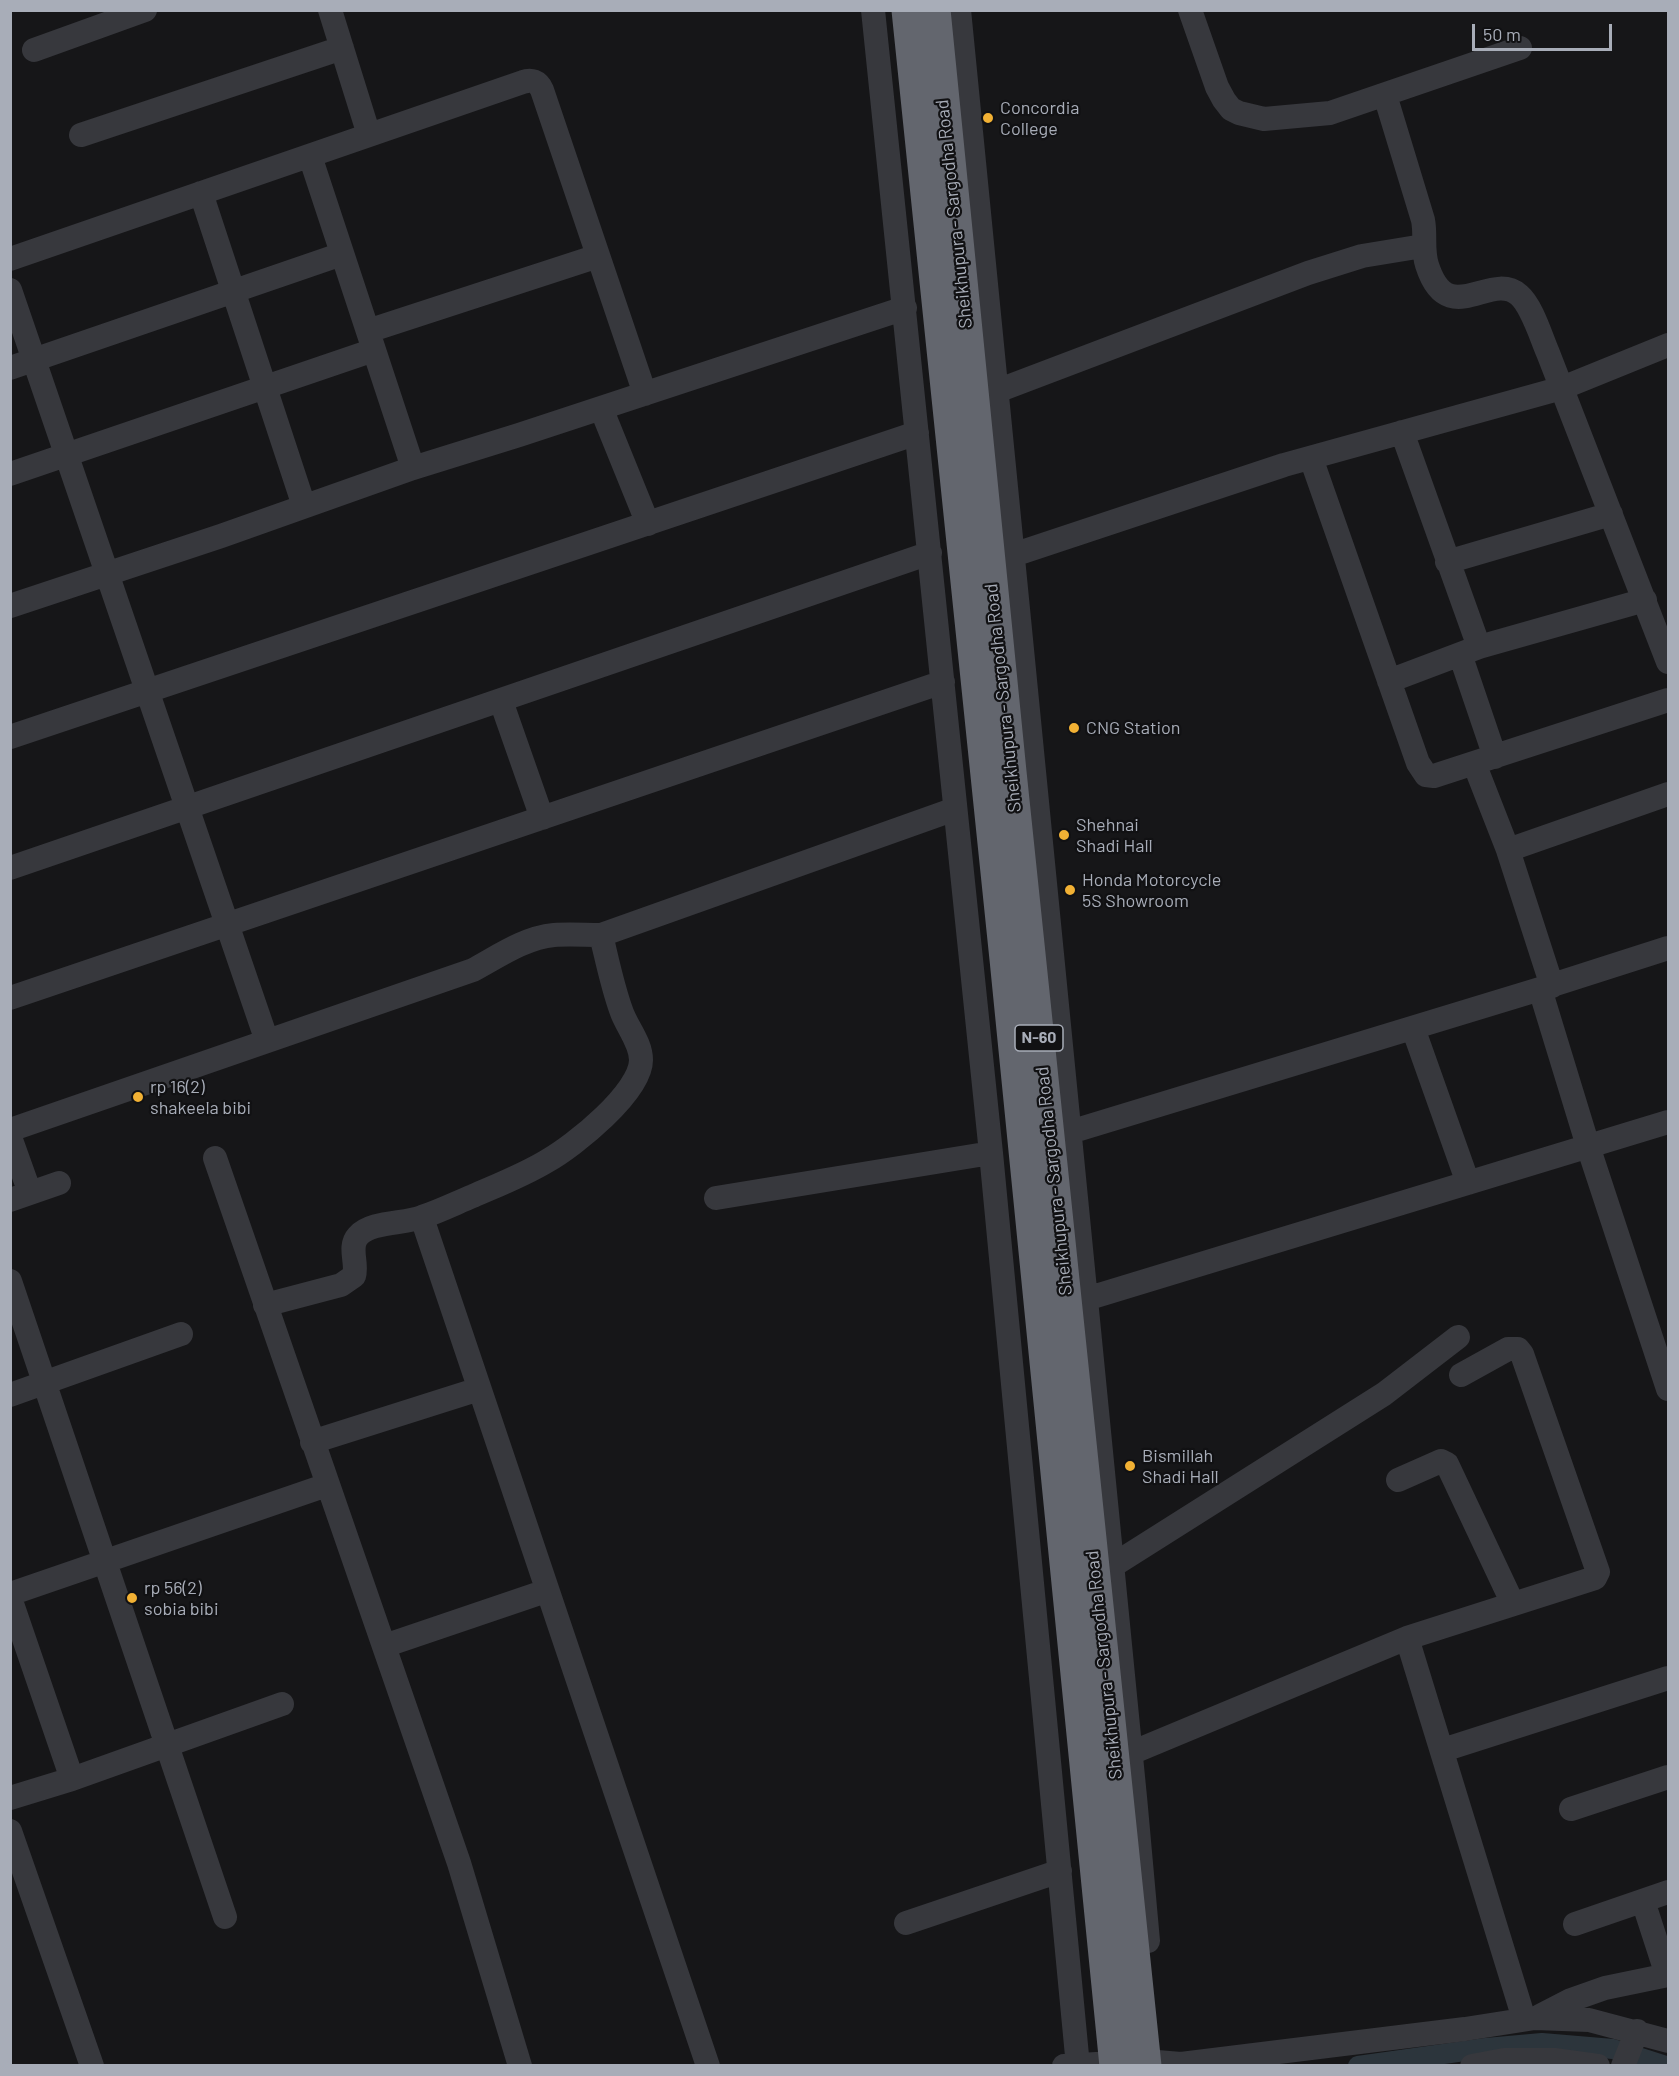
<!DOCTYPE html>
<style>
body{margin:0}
#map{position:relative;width:1679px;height:2076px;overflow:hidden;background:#161618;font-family:Barlow,sans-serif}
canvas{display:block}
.frame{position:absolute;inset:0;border:12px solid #a8adb8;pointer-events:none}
.scale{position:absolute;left:1472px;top:24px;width:140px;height:27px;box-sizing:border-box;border:3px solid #a8adb8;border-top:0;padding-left:8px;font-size:18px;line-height:21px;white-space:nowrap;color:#a8adb8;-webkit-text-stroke:4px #111113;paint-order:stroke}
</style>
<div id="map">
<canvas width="1679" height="2076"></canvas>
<div class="frame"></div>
<div class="scale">50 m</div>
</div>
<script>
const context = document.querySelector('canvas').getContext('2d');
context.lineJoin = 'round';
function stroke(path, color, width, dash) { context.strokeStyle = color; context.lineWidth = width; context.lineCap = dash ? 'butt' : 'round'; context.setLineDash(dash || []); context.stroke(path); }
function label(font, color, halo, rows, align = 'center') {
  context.font = font + ' Barlow,sans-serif'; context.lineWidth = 4.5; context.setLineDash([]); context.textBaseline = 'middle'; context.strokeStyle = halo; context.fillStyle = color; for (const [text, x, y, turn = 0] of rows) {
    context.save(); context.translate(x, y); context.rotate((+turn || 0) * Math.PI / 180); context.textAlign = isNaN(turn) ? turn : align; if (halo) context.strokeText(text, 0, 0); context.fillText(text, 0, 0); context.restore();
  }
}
stroke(new Path2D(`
 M1358,2066L1486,2048L1542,2043L1613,2049L1666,2066`), '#2c353c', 20);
stroke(new Path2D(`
 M330,10L369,135
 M873,10L991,1153L1078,2066
 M959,10L1135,1797L1148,1941
 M1190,10L1217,87L1224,100L1231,109L1239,113L1264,119L1330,113L1520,48
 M34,50L145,10
 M1385,95L1423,220C1426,235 1422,249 1427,265C1448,331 1490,270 1519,295C1532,306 1541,337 1548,353L1668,662
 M81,135L342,48
 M310,156L413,468
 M201,193L304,506
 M10,259L523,82C531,79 538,81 542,90L645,394
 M10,290L267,1041
 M368,331L598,256
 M10,368L342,254
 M997,391L1308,273L1362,256L1423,246
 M601,408L648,524
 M1402,432L1479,647
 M1311,458L1418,763L1426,775L1434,776L1668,700
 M10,474L374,350
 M1013,555L1284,465L1562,388L1668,345
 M1447,562L1611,514
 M10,606L221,536L413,468L519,435L905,308
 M1460,654L1495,757
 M1389,681L1479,647L1645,600
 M501,701L542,818
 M10,737L917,433
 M1474,763L1508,850L1552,986
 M1508,850L1668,794
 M10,868L930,553
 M1540,989L1588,1146L1668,1389
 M10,998L943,682
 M1413,1028L1468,1183
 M10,1130L473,970C499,956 524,938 554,935C569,934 585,935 601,935L955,809
 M1070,1132L1540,989L1668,948
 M10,1137L30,1193
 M215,1158L459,1863L520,2066
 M716,1198L991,1153
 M10,1200L59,1183
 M422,1218L708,2066
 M10,1281L225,1917
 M1086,1299L1668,1122
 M265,1305L341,1285L354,1276C358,1263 348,1247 358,1236C371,1221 405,1224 422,1217C440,1211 456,1203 473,1196C498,1185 524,1175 547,1161C574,1146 641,1092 641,1060C641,1042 626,1026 621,1010C612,985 607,959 601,935
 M10,1395L181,1334
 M312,1442L479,1389
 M1398,1480L1441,1461L1447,1464L1513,1604
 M1112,1566L1384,1394L1458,1337
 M10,1594L327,1485
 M10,1598L72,1779
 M1407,1638L1524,2019
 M384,1646L546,1591
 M1443,1750L1668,1678
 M1131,1753L1407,1638L1595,1578L1598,1572L1522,1354L1518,1349H1508L1461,1375
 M10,1798L72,1779L282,1704
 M1571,1809L1668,1777
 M10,1831L92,2066
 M1643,1901L1667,1975
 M906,1923L1060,1871
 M1575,1924L1668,1892
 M1540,2016L1571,2000L1605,1988L1668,1975
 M1064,2066L1145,2061L1181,2064L1465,2029L1535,2018L1589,2020L1668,2041
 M1472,2066L1504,2060H1554L1598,2066
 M1623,2066L1637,2031`), '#37383d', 24);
stroke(new Path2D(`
 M908,10L1006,959L1116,2066
 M934,10L1010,772L1145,2066`), '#63666e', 33);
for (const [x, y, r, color] of [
 [988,118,6,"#f2b134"],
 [1074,728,6,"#f2b134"],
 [1064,835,6,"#f2b134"],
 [1070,890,6,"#f2b134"],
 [138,1097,6,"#f2b134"],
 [1130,1466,6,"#f2b134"],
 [132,1598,6,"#f2b134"]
]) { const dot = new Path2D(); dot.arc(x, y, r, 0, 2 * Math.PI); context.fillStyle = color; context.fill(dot); stroke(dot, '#111113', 2); }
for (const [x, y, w] of [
 [1039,1038,48]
]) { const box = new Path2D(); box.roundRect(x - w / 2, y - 13, w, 26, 4.5); context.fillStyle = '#111113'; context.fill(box); stroke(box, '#a8adb8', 1.5); }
label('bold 16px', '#a8adb8', null, [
 ["N-60",1039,1038]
]);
label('18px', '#a8adb8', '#111113', [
 ["Concordia",1000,108],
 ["College",1000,129],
 ["CNG Station",1086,728],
 ["Shehnai",1076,825],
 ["Shadi Hall",1076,846],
 ["Honda Motorcycle",1082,880],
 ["5S Showroom",1082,901],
 ["rp 16(2)",150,1087],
 ["shakeela bibi",150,1108],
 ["Bismillah",1142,1456],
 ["Shadi Hall",1142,1477],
 ["rp 56(2)",144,1588],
 ["sobia bibi",144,1609]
], 'left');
label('18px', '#a8adb8', '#111113', [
 ["Sheikhupura - Sargodha Road",954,214,-96],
 ["Sheikhupura - Sargodha Road",1003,698,-96],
 ["Sheikhupura - Sargodha Road",1054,1181,-96],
 ["Sheikhupura - Sargodha Road",1104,1665,-96]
]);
</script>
